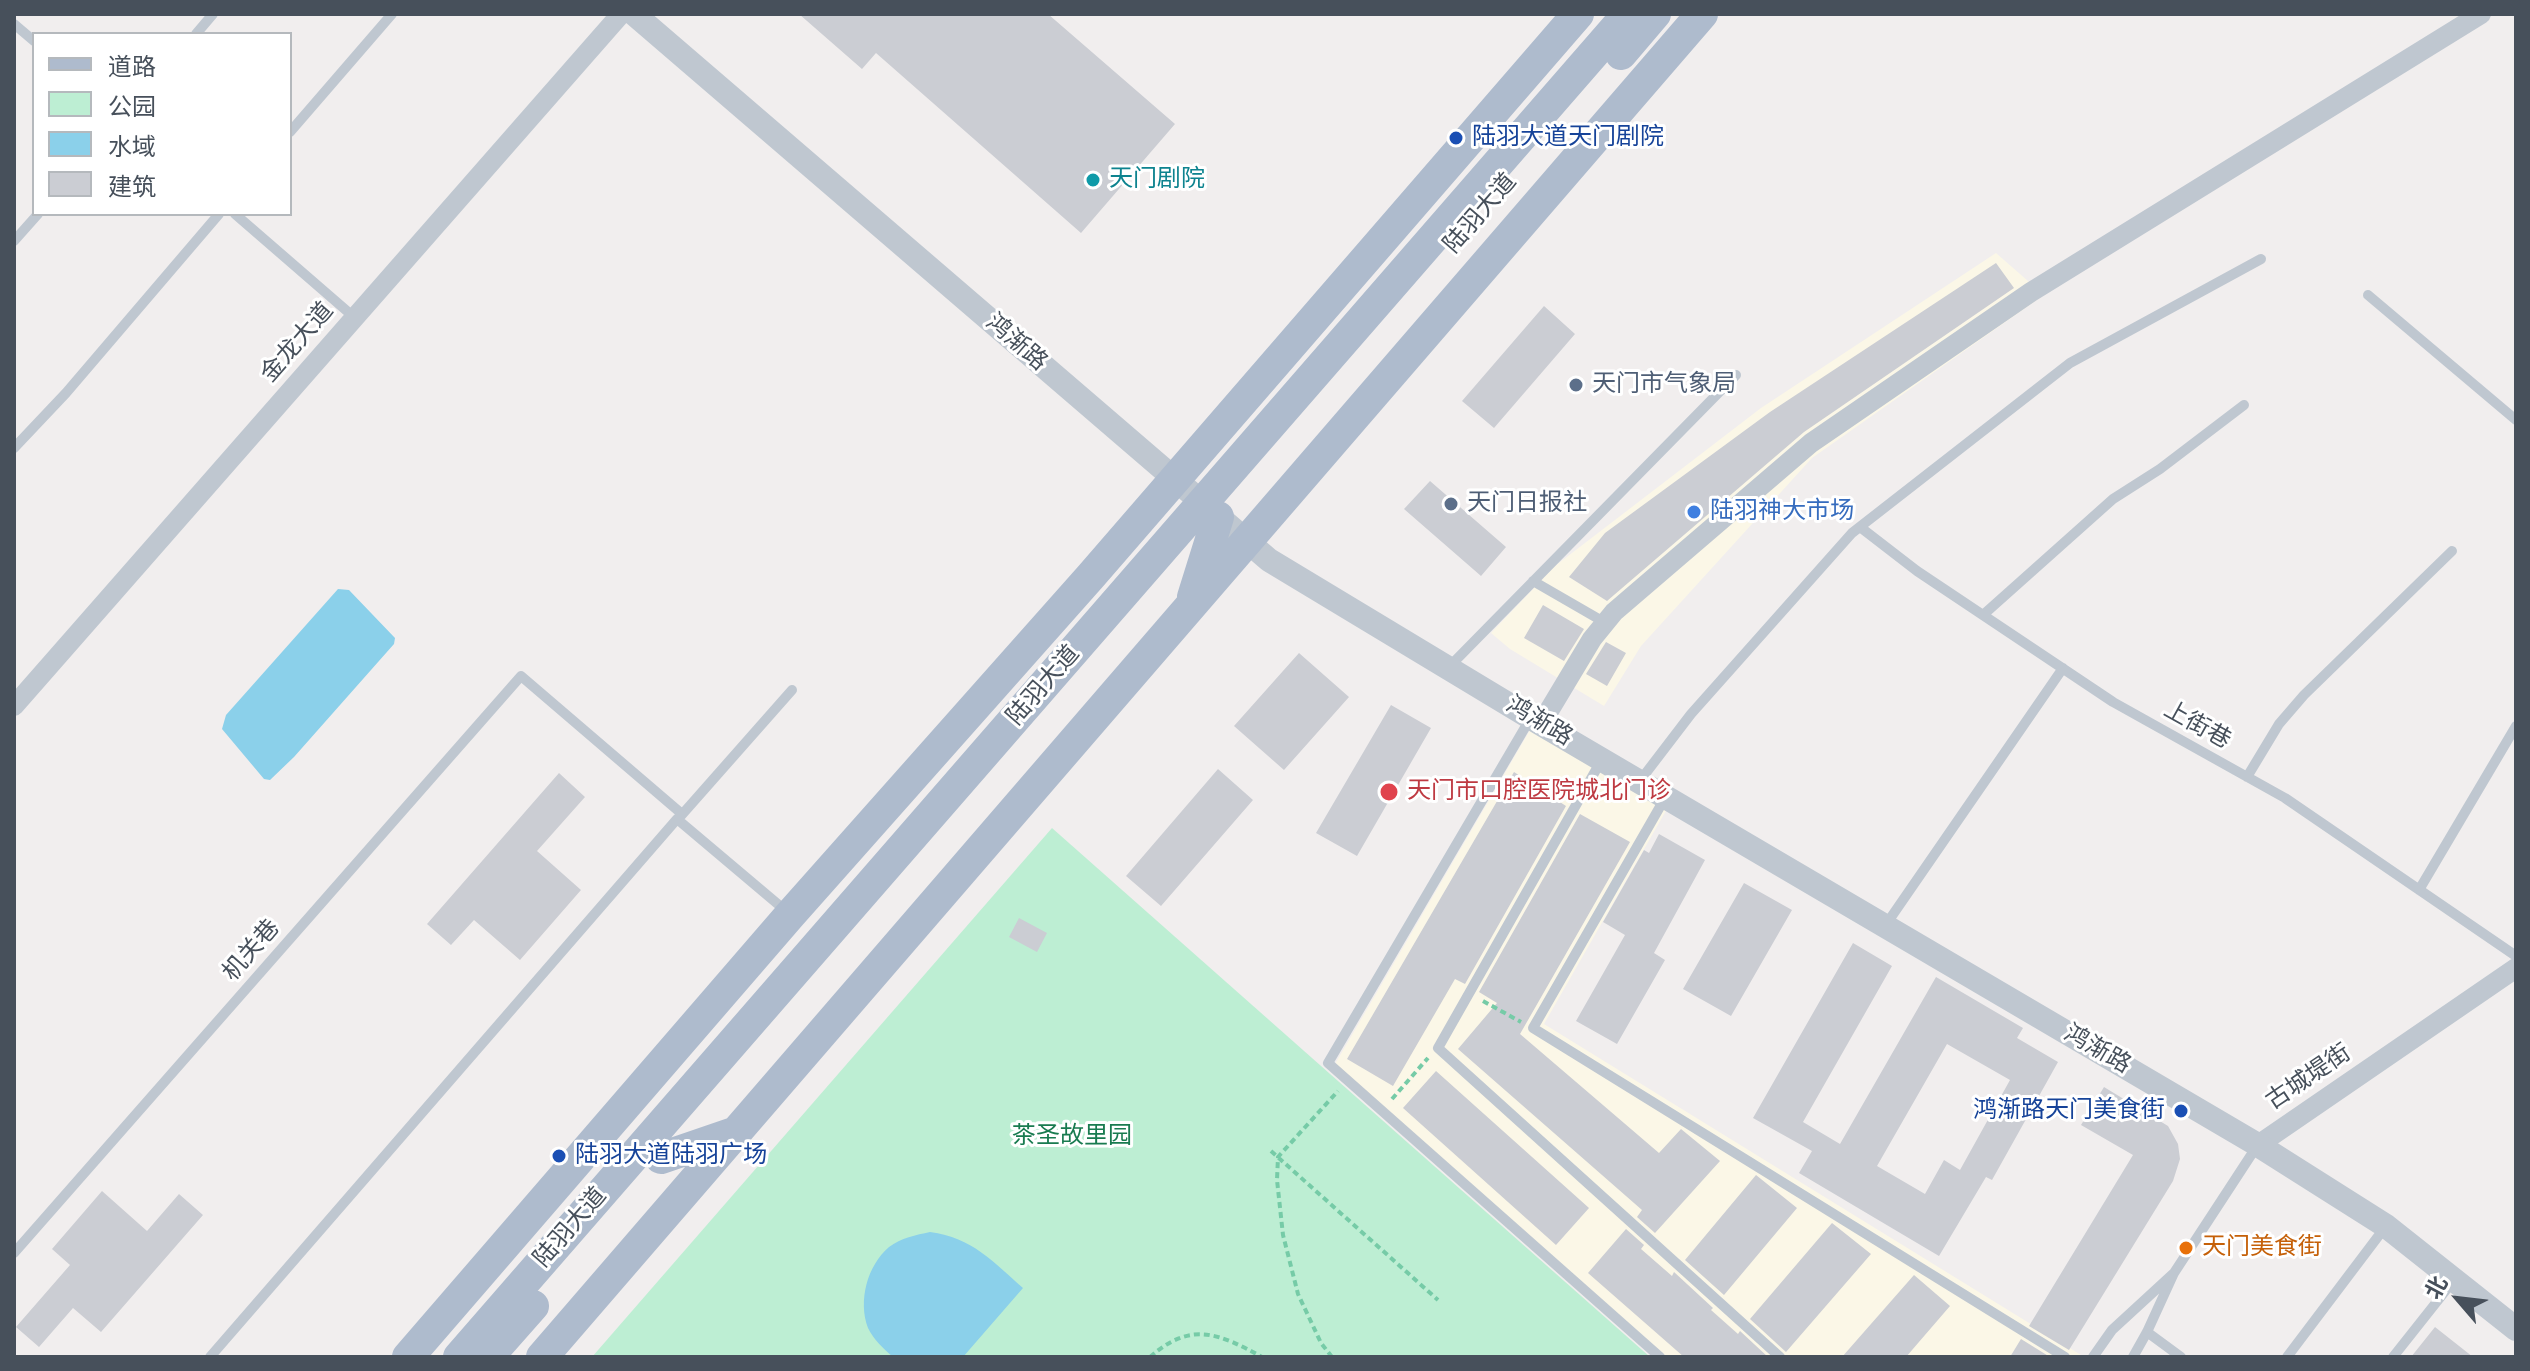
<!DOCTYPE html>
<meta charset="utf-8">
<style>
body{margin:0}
#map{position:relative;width:2530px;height:1371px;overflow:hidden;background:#f1eeee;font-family:Roboto,"Noto Sans SC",sans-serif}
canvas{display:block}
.frame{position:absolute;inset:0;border:16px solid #47505b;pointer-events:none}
.legend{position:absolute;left:32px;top:32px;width:260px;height:184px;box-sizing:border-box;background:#fff;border:2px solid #b5b9bd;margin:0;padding:10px 14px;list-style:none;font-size:24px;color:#47505b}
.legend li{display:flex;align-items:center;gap:16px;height:40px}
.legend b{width:40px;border:2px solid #b5b9bd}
.north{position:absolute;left:2418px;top:1259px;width:80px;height:80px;-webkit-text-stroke:6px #fff;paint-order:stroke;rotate:298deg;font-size:22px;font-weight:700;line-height:32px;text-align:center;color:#47505b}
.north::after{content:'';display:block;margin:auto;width:28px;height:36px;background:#47505b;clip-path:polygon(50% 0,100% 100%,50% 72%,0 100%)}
</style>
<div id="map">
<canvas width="2530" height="1371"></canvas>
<div class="frame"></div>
<ul class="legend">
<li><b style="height:10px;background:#aebbcd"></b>道路</li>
<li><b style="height:22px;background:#bdeed3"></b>公园</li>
<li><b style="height:22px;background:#8bd0ea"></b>水域</li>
<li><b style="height:22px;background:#cbcdd3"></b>建筑</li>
</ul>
<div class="north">北</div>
</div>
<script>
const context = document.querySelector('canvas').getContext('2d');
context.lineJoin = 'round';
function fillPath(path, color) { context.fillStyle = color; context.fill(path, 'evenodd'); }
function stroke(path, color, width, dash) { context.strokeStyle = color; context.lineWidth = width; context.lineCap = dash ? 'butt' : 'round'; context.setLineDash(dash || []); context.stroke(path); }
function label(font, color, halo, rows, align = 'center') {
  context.font = font + ' Roboto,"Noto Sans SC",sans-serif'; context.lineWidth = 6; context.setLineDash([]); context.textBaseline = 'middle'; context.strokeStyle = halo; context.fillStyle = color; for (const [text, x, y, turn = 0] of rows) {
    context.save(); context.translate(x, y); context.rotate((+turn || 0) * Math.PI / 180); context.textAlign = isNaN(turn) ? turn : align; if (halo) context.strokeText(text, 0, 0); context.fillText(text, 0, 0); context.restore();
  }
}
fillPath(new Path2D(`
 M1996,253L2044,295L1812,458L1641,646L1604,706L1510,649L1491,633L1555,566L1761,408Z
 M1530,730L1667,809L1544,1024L2081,1355L2080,1357H1667L1335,1064Z`), '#fbf7e7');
fillPath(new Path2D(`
 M1052,828L1650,1357H592Z`), '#bdeed3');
fillPath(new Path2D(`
 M338,589L349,590L395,638L394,644L294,757L270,780L264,779L222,729L226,715Z
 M930,1232C973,1238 992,1261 1023,1288L963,1357H893C884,1349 873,1339 868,1328C858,1301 867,1266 889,1247C901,1238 916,1235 930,1232Z`), '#8bd0ea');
fillPath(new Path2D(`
 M799,14H1048L1175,124L1081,233L876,53L862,69Z
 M1996,263L2014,288L1804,432L1607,601L1569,577L1605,533L1770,412Z
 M1544,306L1575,334L1494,428L1462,401Z
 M1430,481L1506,547L1481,576L1404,509Z
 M1543,605L1584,629L1564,661L1524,638Z
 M1606,642L1626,653L1607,686L1586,674Z
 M1299,653L1349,697L1284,770L1234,726Z
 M1391,705L1431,728L1357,856L1316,833Z
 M1218,769L1253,800L1161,906L1126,876Z
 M1514,772L1566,806L1465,984L1455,979L1393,1086L1347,1059Z
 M559,773L585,797L537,851L581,890L520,960L474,920L451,945L427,924Z
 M1580,814L1630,842L1520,1034L1659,1153L1681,1129L1720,1161L1655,1233L1637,1217L1642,1210L1458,1049L1497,1003L1479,992Z
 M1659,834L1705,860L1654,953L1665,960L1617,1044L1576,1021L1625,935L1603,922L1644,850L1649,853Z
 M1744,883L1792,910L1731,1016L1683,989Z
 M1019,918L1047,933L1037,952L1009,937Z
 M1853,943L1892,966L1803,1122L1840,1144L1936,977L2023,1028L2017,1038L2058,1062L1992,1180L1986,1177L1939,1256L1799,1173L1812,1151L1753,1118ZM1947,1044L2010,1080L1960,1170L1944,1160L1925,1194L1877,1166Z
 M1436,1071L1589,1208L1556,1245L1403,1108Z
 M2104,1087L2168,1126L2178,1144L2180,1159L2173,1181L2069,1350L2029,1326L2133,1155L2081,1125Z
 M1756,1175L1797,1208L1724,1295L1685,1260Z
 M102,1191L147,1231L179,1194L203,1215L101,1332L73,1308L39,1347L16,1327L70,1265L52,1249Z
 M1832,1223L1871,1254L1786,1352L1750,1319Z
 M1626,1229L1644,1245L1641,1249L1672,1276L1674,1272L1713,1308L1711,1310L1738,1334L1740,1331L1768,1357H1684L1588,1273Z
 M1914,1275L1950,1306L1906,1357H1842Z
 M2435,1327L2473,1357H2411Z
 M2021,1339L2050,1357H2010Z`), '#cbcdd3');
stroke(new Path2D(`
 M1483,1001L1521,1022
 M1392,1099L1428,1058
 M1271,1151L1438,1300
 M1150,1357C1191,1321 1218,1333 1262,1357
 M1332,1357L1321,1343L1298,1294L1283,1235L1277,1180L1278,1157L1338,1091`), '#76cba7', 4, [6, 4]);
stroke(new Path2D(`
 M14,24L34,41
 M196,34L213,14
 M290,132L392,14
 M235,214L355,318
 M14,241L38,214
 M2368,295L2516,420
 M14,448L66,393L219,214
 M1860,527L1917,571L2113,702L2285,798L2516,956
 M1533,581L1604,622
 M1983,615L2113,499L2160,469L2244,405
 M1449,667L1736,375
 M1530,719L1328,1063L1660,1357
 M1601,761L1438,1048L1780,1357
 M2247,777L2279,724L2304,695L2452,551
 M1639,782L1691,714L1852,533L2070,363L2261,259
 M1665,798L1533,1028L2065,1357
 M679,818L792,690
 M2419,890L2516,726
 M1885,926L2063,668
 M14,1253L521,676L682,814
 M2174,1273L2257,1146
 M2147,1332L2181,1357
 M210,1357L677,819L786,911
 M2093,1357L2112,1330L2174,1273L2147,1332L2133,1357
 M2287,1357L2386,1226
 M2393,1357L2454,1280`), '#bfc7d0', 10);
stroke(new Path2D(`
 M14,706L621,14
 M1541,724L1592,639L1614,612L1811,443L2031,292L2481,14
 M2258,1145L2516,968`), '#bfc7d0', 20);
stroke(new Path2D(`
 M634,14L1269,560L1541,724L2258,1145L2386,1226L2516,1329`), '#bfc7d0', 24);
stroke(new Path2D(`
 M1621,54L1655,14
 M1193,597L1218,517
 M661,1158L734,1133
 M408,1357L790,915L1091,576L1578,14
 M459,1357L1628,14
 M488,1357L533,1306
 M542,1357L1702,14`), '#aebbcd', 32);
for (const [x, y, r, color] of [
 [1456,138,8,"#1a4fb4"],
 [1093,180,8,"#0f9aa8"],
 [1576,385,8,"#5c6f8a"],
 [1451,504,8,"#5c6f8a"],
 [1694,512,8,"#3f7fe0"],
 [1389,792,10,"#e0444e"],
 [2181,1111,8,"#1a4fb4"],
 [559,1156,8,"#1a4fb4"],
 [2186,1248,8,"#e8710a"]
]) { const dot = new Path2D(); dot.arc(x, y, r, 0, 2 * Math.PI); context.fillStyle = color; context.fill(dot); stroke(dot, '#fff', 3); }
label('24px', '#164399', '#fff', [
 ["陆羽大道天门剧院",1472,138],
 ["鸿渐路天门美食街",2165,1111,"right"],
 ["陆羽大道陆羽广场",575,1156]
], 'left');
label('24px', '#0d838f', '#fff', [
 ["天门剧院",1109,180]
], 'left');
label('24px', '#47505b', '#fff', [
 ["陆羽大道",1481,214,-49],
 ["金龙大道",298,343,-49],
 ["鸿渐路",1016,343,41],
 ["陆羽大道",1044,686,-49],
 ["鸿渐路",1539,722,31],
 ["上街巷",2197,726,29],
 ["机关巷",252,951,-49],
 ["鸿渐路",2097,1050,30],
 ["古城堤街",2309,1078,-34],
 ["陆羽大道",571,1228,-49]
]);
label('24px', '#4e5e75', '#fff', [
 ["天门市气象局",1592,385],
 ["天门日报社",1467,504]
], 'left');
label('24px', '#366cbe', '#fff', [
 ["陆羽神大市场",1710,512]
], 'left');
label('24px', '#be3a42', '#fff', [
 ["天门市口腔医院城北门诊",1407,792]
], 'left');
label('24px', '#197b50', '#fff', [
 ["茶圣故里园",1072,1137]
]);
label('24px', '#c56008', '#fff', [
 ["天门美食街",2202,1248]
], 'left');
</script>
